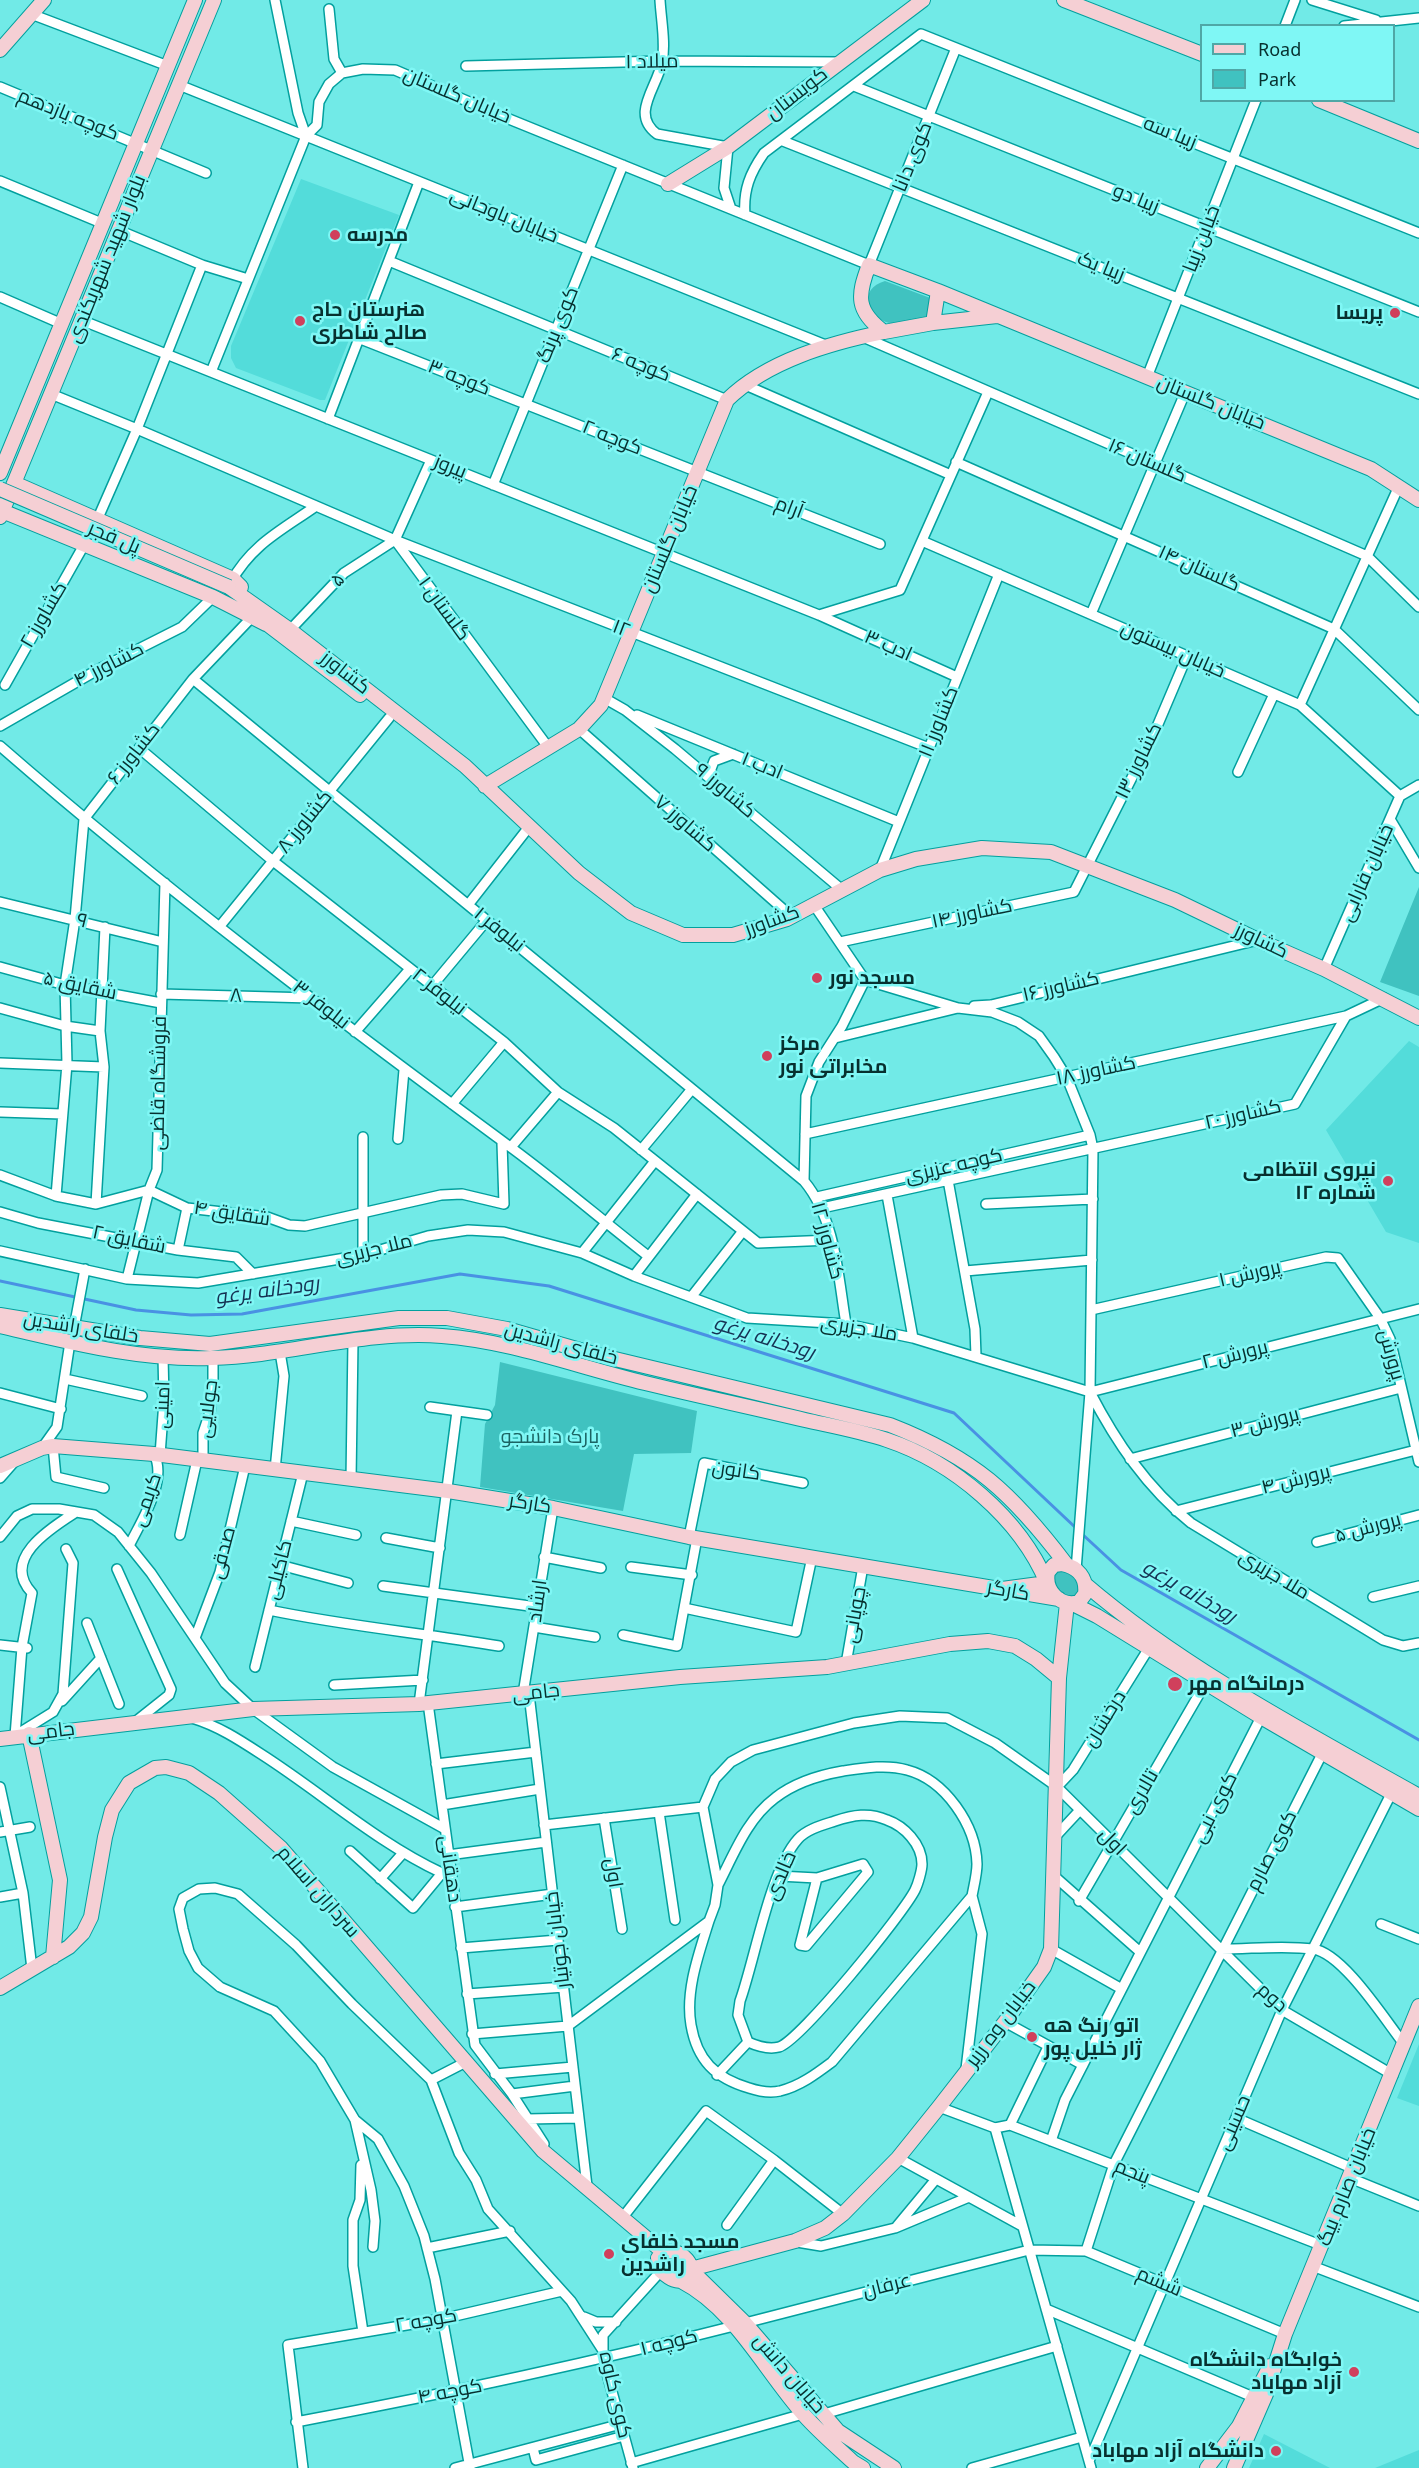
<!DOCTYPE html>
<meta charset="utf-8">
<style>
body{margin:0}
#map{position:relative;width:1419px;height:2468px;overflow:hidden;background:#71eae7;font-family:"Noto Sans",sans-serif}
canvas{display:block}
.legend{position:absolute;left:1200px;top:24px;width:195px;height:78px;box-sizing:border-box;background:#7ff7f5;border:2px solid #4fa7a6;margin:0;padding:8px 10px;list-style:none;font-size:18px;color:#07302f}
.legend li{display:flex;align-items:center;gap:12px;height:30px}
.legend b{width:30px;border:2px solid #4fa7a6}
</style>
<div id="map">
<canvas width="1419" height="2468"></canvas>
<ul class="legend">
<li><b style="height:8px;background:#f5cfd4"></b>Road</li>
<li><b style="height:16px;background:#40c2c0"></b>Park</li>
</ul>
</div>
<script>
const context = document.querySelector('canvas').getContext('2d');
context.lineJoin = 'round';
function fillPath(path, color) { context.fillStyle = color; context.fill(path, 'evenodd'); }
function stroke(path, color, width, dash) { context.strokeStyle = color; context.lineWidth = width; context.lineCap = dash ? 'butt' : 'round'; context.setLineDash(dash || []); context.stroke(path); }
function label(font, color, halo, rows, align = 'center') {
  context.font = font + ' "Noto Sans",Cairo,sans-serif'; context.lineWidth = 5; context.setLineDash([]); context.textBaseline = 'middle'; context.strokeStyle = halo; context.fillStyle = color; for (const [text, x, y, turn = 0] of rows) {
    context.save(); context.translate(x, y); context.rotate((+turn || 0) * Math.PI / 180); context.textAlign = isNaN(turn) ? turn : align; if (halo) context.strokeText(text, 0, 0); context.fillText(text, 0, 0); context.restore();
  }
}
fillPath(new Path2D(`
 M301,179L399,215L325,400H320L236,368L231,358V346Z
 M1409,1041L1419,1047V1243L1386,1232L1326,1130Z
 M1419,2044V2106L1397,2098Z
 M1264,2434L1330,2468H1249Z
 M1419,2450V2468H1375Z`), '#53dcda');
fillPath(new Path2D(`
 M885,281L933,299L927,320C916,321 899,325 889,323C865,316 858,289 885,281Z
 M1419,887V996L1380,982Z
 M500,1362L697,1411L691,1453L634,1454L623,1511L480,1487L485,1424L495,1405Z
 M1062,1570C1077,1573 1081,1583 1078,1597L1066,1598L1053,1584V1575Z`), '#40c2c0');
stroke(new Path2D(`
 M0,1281L136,1310L191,1315L242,1314L460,1274L549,1286L954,1413L1077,1529
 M1081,1533L1121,1570L1419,1740`), '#4991e3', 3);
const street = new Path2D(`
 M660,0C661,19 666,44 662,62C657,88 630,114 657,134L728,147L724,188L731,209
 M1312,0L1376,20
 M329,9L334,59L342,73
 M31,14L168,66
 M1285,26L1295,0
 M1344,26L1419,18
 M466,66L662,61L839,62
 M179,85L828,346
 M854,86L1419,312
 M0,87L206,173
 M306,136L317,125L319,102L329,84L342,73L363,69L395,70L504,117L869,265L956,48
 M783,141L1419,394
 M0,181L104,224
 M745,215C743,190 750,173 764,153L921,34L1419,233
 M389,261L727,400
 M202,265L248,279
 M0,297L62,324
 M81,320L819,615L957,677
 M863,337L1367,556L1419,607
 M358,338L880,544
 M211,372L306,136L298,113L275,0
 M1147,377L1256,100
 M743,384L951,475
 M51,394L137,429L202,265L118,230
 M328,419L419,182
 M431,460L395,540L548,747
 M956,462L1334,629L1419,710
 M493,485L623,165
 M316,506L395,540L929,748
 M98,518L137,429L316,506C282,530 252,544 231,582
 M922,541L1300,705L1400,796
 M1091,614L1185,393
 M819,615L900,590L988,392
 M290,630L344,573L395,540
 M193,679L804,1181
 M5,685L84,545
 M604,698L625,710L675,749L841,889
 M1300,705L1399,486
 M637,715L899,822
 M0,726L99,669L182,627L213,597
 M579,729L792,917
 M0,746C164,889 338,1020 513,1149C559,1183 603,1221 648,1256
 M139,748L273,861L504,1042L558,1092L614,1128L743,1231
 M1238,772L1274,694
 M712,780L711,769L714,761L733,754
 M1390,819L1419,868
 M880,870L999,574
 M0,902L163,942
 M468,905L529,827
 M814,905L865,980L842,1026L819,1062L806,1096L804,1181C836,1219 838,1277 846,1324
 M220,926L389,718
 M840,942L1074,892L1153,736L1187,656
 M0,967L65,985L161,1003
 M1324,969L1400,796L1419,785
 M865,980L958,1008
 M432,986L487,920
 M161,994L311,998
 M974,1006L991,1005L1258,940
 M0,1008L65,1026L100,1031
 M355,1032L410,969
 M835,1038L958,1008L992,1012L1018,1022L1039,1036L1054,1057L1067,1078L1090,1135L1093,1149L1090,1392L1076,1570
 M0,1063L104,1067
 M452,1104L504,1042
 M0,1112L62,1114
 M805,1134L1346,1016L1384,998
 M363,1137V1255
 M398,1139L404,1070
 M511,1147L558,1092
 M641,1150L692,1089
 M0,1175L56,1196L96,1204L149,1190L187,1208L267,1217L289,1225L305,1226L441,1195L462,1194L504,1204L502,1143
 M948,1180L975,1329L976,1356
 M887,1195L913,1338
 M56,1196L67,1064L65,985L75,919L84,819L193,679L253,616
 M817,1197L1090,1135
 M96,1204L104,1067L100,1031L105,927
 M986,1204L1093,1199
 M822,1208L1295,1104L1346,1016
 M0,1212L38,1223L178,1250L236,1257L253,1274
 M178,1250L187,1208
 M0,1251L127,1279L198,1283L363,1255L428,1236L468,1230L504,1232L582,1253L634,1276L747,1318L846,1324L913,1338L1090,1392C1116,1442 1147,1488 1191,1523L1383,1640L1403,1646L1419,1643
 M582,1253L655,1161
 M965,1271L1092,1260
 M634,1276L697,1194
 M127,1279L149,1190L157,1170L165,883
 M692,1296L743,1231L758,1243L831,1240
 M1091,1310L1326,1257L1338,1258L1380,1318L1390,1339L1419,1462
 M74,1328L85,1269
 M65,1379L142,1396
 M1090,1392L1419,1309
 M0,1393L61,1409
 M430,1407L487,1415
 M53,1446L56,1477L104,1488
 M42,1448L57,1427L70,1342
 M160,1455L164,1401L163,1356
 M1130,1459L1401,1388
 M203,1461V1433L210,1412L213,1389V1358
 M275,1470L284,1376L280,1352
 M0,1478L14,1462
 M351,1480L353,1341
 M1176,1511L1416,1450
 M291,1521L356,1535
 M180,1535L197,1460
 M0,1537L17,1516L32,1509H59L94,1515L118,1532L151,1573L225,1683L253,1709L333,1767L445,1829
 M689,1537L704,1463L803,1483
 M386,1538L440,1548
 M1317,1542L1419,1515
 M129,1546C141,1521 168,1481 154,1454
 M544,1557L601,1568
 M280,1565L348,1583
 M631,1567L692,1575
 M117,1569L171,1689L169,1695L135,1722
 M383,1586L537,1607
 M1373,1597L1419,1586
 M684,1608L697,1538
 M269,1610C345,1626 423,1633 499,1646
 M87,1623L119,1704
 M534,1627L595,1637
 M623,1635L677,1646L684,1608L796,1632L812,1557
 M195,1638L220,1572L245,1466
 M0,1645L27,1648
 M846,1664L863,1566
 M255,1667L303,1473
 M334,1685L423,1680
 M523,1694L553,1508
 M529,1694L587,2186
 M62,1701L101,1658
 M428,1703L475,2045L512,2094L544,2144
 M419,1704L457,1411
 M192,1718C218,1726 238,1739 261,1754C322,1793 376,1842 442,1873L413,1908L350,1851
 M19,1733L53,1712L63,1694L73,1563L66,1549
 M15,1736L22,1647L32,1593C0,1559 51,1528 76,1512
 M436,1764L536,1752
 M0,1787L23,1893
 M1057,1787L1073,1770L1149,1648
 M442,1805L540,1789
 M659,1812L675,1920
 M604,1818L622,1929
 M544,1825L703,1807
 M0,1832L30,1827
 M1054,1838L1080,1810
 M448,1855L546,1842
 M863,1864L868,1872L806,1946L800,1945L817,1878Z
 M1053,1875L1139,1951
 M779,1876L817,1878
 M380,1879L403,1853
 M0,1897L23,1893L32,1969
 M1079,1901L1205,1684
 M455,1907L553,1894
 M709,1921C699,1953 685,1991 691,2025C697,2060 715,2078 749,2088C758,2091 771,2093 780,2091C800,2086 816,2074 832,2062L972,1896C974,1885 977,1874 977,1864C976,1825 945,1780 907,1770C887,1764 863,1768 843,1771C820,1775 794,1783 775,1798C747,1819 734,1854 718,1885
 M1381,1924L1419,1939
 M461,1948L558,1940
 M1051,1949L1120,1988
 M1221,1949C1251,1949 1284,1945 1313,1949C1343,1953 1385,2020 1404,2044
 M467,1994L564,1987
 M1005,2022L1083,2065
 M472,2034L568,2026L709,1921L715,1905L718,1885L703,1807L715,1779L731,1762L753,1750L854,1723L900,1716L947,1718L995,1743L1056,1786L1282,2010L1393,2075
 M466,2062L431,2080L459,2153L476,2180L488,2209L571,2301L602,2349
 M966,2069L982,1934L972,1896
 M495,2074L573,2067
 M717,2075L748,2042C757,2046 768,2050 779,2047C800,2041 903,1914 915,1890C918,1884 922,1870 922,1864C922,1844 904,1826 887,1820C869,1812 853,1815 835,1821C823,1825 807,1829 798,1839C770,1870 755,1959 740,2001L738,2015L748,2042
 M512,2094L575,2086
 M939,2107L995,2128L1010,2125L1323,2246
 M1236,2118L1354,2169
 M527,2119L579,2118
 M355,2120L378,2139L404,2186L424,2236L435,2279L470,2468
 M1010,2125L1048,2047
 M995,2128L1091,2468
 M1051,2141L1065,2100L1261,1717
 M898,2158L1022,2226
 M361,2165L360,2200L353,2220V2266L363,2332
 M1350,2178L1419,2206
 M623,2217L706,2111L774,2160L843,2214
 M727,2225L774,2160
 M897,2226L936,2179
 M797,2242L821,2246L895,2228L969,2197
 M373,2247L375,2221L371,2190L355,2120L320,2061L274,2011L220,1987L198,1968L189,1951L183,1929L179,1909L183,1898L199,1889L215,1888L238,1894L296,1945L352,2004L431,2080
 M427,2248L510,2231
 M1086,2251L1114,2164L1323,1752
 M1315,2267L1419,2307
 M1046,2309L1253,2397
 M584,2317L596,2322H616
 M745,2323L1029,2250L1086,2251L1285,2334
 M824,2414L1057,2346
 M296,2422C444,2394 589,2363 734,2326
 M533,2448L536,2460L624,2436
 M1089,2461L1282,2010L1392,1792
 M631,2463L803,2414
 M303,2468L288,2345L442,2319L562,2291
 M455,2468L621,2424
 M633,2468L603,2359V2335L661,2271
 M972,2468L1082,2437`);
const secondary = new Path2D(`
 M1064,0L1202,54
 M0,50L44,0
 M1319,100L1419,141
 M668,184L728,147L923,0
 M869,265L938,291L933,323L884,332C856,311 857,296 869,265Z
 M938,291L1371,469L1419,500
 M933,323L997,316
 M0,473L195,0
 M14,483L233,579L241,587
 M2,511L213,597L266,624
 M0,517L214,0
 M229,587L290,630L465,766L579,873L631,913L683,935H733L787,919L880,870L916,859L982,848L1051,852L1175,900L1258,940L1324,969L1419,1018
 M263,621L360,695
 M485,786L579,729L601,705L727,400C767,361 830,343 884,332
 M0,1315L140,1338L210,1344L399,1318H447L507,1329L594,1354L890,1425C975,1458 1012,1493 1066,1564
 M0,1326C69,1342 141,1361 212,1358C288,1356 365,1330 442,1336C511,1341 578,1367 645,1383C698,1396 751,1407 805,1420C832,1426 860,1431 887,1440C953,1462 1020,1518 1047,1583L1002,1589
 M0,1466L42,1448L53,1446L154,1454L448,1491L553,1508L689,1537L1059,1599
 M1062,1564C1078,1567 1087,1578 1085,1594L1079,1602C1060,1608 1044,1590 1048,1572L1054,1565Z
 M1085,1584C1183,1668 1307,1733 1419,1796
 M1073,1604L1097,1616L1261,1717L1419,1809
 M29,1734L60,1880L53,1957
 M0,1739L253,1709L419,1704L680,1677L827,1667L950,1644L988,1641L1015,1646L1036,1659L1059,1678
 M0,1988L69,1947L83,1933L91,1917L105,1837L112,1810L129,1783L155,1768L166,1767L189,1773L219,1793L281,1848L543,2151L663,2252
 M669,2251C682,2252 697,2264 688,2278C677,2284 670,2279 661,2271L658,2258L663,2252Z
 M691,2269L795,2241L825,2228L843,2214L898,2158L939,2107L1005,2022L1044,1967L1051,1949L1059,1678L1067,1603
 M692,2271L745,2323L838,2431L894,2468
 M681,2281C735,2309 764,2370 804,2415C819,2432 837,2447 853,2462L863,2468
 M1207,2468L1239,2426L1270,2366
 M1234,2468L1266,2394L1285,2334L1419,2006`);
stroke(street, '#02a09e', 12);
stroke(secondary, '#02a09e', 16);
stroke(street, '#fff', 9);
stroke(secondary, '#f5cfd4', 14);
const secondaryBridge = new Path2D(`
 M0,489L229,587`);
stroke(secondaryBridge, '#02a09e', 16, []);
stroke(secondaryBridge, '#f5cfd4', 14);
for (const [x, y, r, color] of [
 [335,235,6,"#d0405c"],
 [1395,313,6,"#d0405c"],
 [300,321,6,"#d0405c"],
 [817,978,6,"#d0405c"],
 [767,1056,6,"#d0405c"],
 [1388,1181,6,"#d0405c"],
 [1175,1684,8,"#d0405c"],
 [1032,2037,6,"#d0405c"],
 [609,2254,6,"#d0405c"],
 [1354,2372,6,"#d0405c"],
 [1276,2451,6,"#d0405c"]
]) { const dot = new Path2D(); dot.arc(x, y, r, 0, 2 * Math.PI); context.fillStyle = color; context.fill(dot); stroke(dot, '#7ff7f5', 2); }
label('20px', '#07302f', '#7ff7f5', [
 ["میلاد ۱",652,62,-1],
 ["کویستان",797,94,-38],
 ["خیابان گلستان",457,96,23],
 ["کوچه یازدهم",68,115,22],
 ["زیبا سه",1170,133,22],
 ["کوی دانا",913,157,-68],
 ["زیبا دو",1136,199,22],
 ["خیابان باوجانی",504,216,22],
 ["خیابن زیبا",1202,239,-69],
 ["بلوار شهید شهریکندی",107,259,-68],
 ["زیبا یک",1101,267,22],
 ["کوی پرنگ",558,325,-68],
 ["کوچه ۶",641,365,22],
 ["کوچه ۳",459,378,22],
 ["خیابان گلستان",1211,403,22],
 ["کوچه ۲",612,438,22],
 ["گلستان ۱۶",1147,461,23],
 ["پیروز",450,467,22],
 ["آرام",789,508,21],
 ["پل فجر",114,538,23],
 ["خیابان گلستان",670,539,-67],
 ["گلستان ۱۴",1199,569,24],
 ["۵",338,580,-43],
 ["گلستان ۱",444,609,54],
 ["کشاورز ۲",44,615,-60],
 ["۱۲",621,629,21],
 ["ادب ۳",888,646,24],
 ["خیابان بیستون",1173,650,24],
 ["کشاورز ۴",109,665,-27],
 ["کشاورز",345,673,38],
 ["کشاورز ۱۱",939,722,-68],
 ["کشاورز ۶",134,754,-52],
 ["کشاورز ۱۳",1139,761,-64],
 ["ادب ۱",762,766,22],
 ["کشاورز ۹",725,791,40],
 ["کشاورز ۸",305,822,-51],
 ["کشاورز ۷",685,824,41],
 ["خیابان فارابی",1367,873,-66],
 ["کشاورز ۱۴",972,914,-12],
 ["۹",82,921,14],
 ["کشاورز",772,921,-20],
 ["نیلوفر ۱",499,930,39],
 ["کشاورز",1261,941,25],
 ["شقایق ۵",80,986,12],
 ["کشاورز ۱۶",1061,987,-13],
 ["نیلوفر ۲",439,992,38],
 ["۸",236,996,2],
 ["نیلوفر ۳",321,1005,38],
 ["کشاورز ۱۸",1096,1071,-12],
 ["فروشگاه قاضی",159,1083,-89],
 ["کشاورز ۲۰",1243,1115,-13],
 ["کوچه عزیزی",954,1166,-13],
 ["شقایق ۴",232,1214,9],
 ["شقایق ۲",129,1240,12],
 ["کشاورز ۱۲",827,1241,75],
 ["ملا جزیری",374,1250,-14],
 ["پرورش ۱",1250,1274,-13],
 ["خلفای راشدین",81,1328,9],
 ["ملا جزیری",859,1329,9],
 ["خلفای راشدین",561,1344,15],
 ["پرورش ۲",1235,1355,-14],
 ["پرورش",1391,1355,74],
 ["امینی",163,1405,-88],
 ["جولایی",208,1409,-83],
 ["پرورش ۳",1265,1423,-15],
 ["کانون",736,1471,8],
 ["پرورش ۴",1296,1480,-14],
 ["کریمی",147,1500,-71],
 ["کارگر",530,1504,9],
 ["پرورش ۵",1368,1528,-15],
 ["صدقی",223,1553,-75],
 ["کاکیلی",279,1570,-76],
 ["ملا جزیری",1274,1575,31],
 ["کارگر",1008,1591,10],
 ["ارشاد",538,1601,-82],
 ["چوپانی",855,1615,-80],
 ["جامی",536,1693,-6],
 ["درخشان",1105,1719,-58],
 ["جامی",51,1732,-7],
 ["تالاری",1142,1792,-60],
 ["کوی نبی",1215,1808,-63],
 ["اول",1112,1842,45],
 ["کوی صارم",1272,1851,-63],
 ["دهقانی",450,1869,82],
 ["اول",613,1873,81],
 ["خالدی",781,1876,-67],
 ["سرداران اسلام",318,1892,49],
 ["خیابان جوتیار",558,1940,-97],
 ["دوم",1272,1998,42],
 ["خیابان وه رزیر",1001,2024,-53],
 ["حسینی",1234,2123,-67],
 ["پنجم",1132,2172,22],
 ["خیابان صارم بیگ",1347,2187,-68],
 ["ششم",1159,2282,23],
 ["عرفان",887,2286,-14],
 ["کوچه ۲",426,2321,-10],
 ["کوچه ۱",669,2343,-14],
 ["خیابان دانش",789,2374,49],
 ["کوچه ۴",450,2392,-11],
 ["کوی کاوه",615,2395,77]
]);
label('bold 20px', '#07302f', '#7ff7f5', [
 ["مدرسه",347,235],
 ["هنرستان حاج",312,310],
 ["صالح شاطری",312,333],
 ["پریسا",1383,313,"right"],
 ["مسجد نور",829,978],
 ["مرکز",779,1044],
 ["مخابراتی نور",779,1067],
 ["نیروی انتظامی",1376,1170,"right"],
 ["شماره ۱۲",1376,1193,"right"],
 ["درمانگاه مهر",1188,1684],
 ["اتو رنگ هه",1044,2026],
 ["ژار خلیل پور",1044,2049],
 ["مسجد خلفای",621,2242],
 ["راشدین",621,2265],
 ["خوابگاه دانشگاه",1342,2360,"right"],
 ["آزاد مهاباد",1342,2383,"right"],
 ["دانشگاه آزاد مهاباد",1264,2451,"right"]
], 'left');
label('20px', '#1b6463', '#7ff7f5', [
 ["پارک دانشجو",550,1437]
]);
label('italic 21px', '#153253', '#7ff7f5', [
 ["رودخانه یرغو",267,1291,-8],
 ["رودخانه یرغو",764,1338,17],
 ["رودخانه یرغو",1189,1592,30]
]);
</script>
